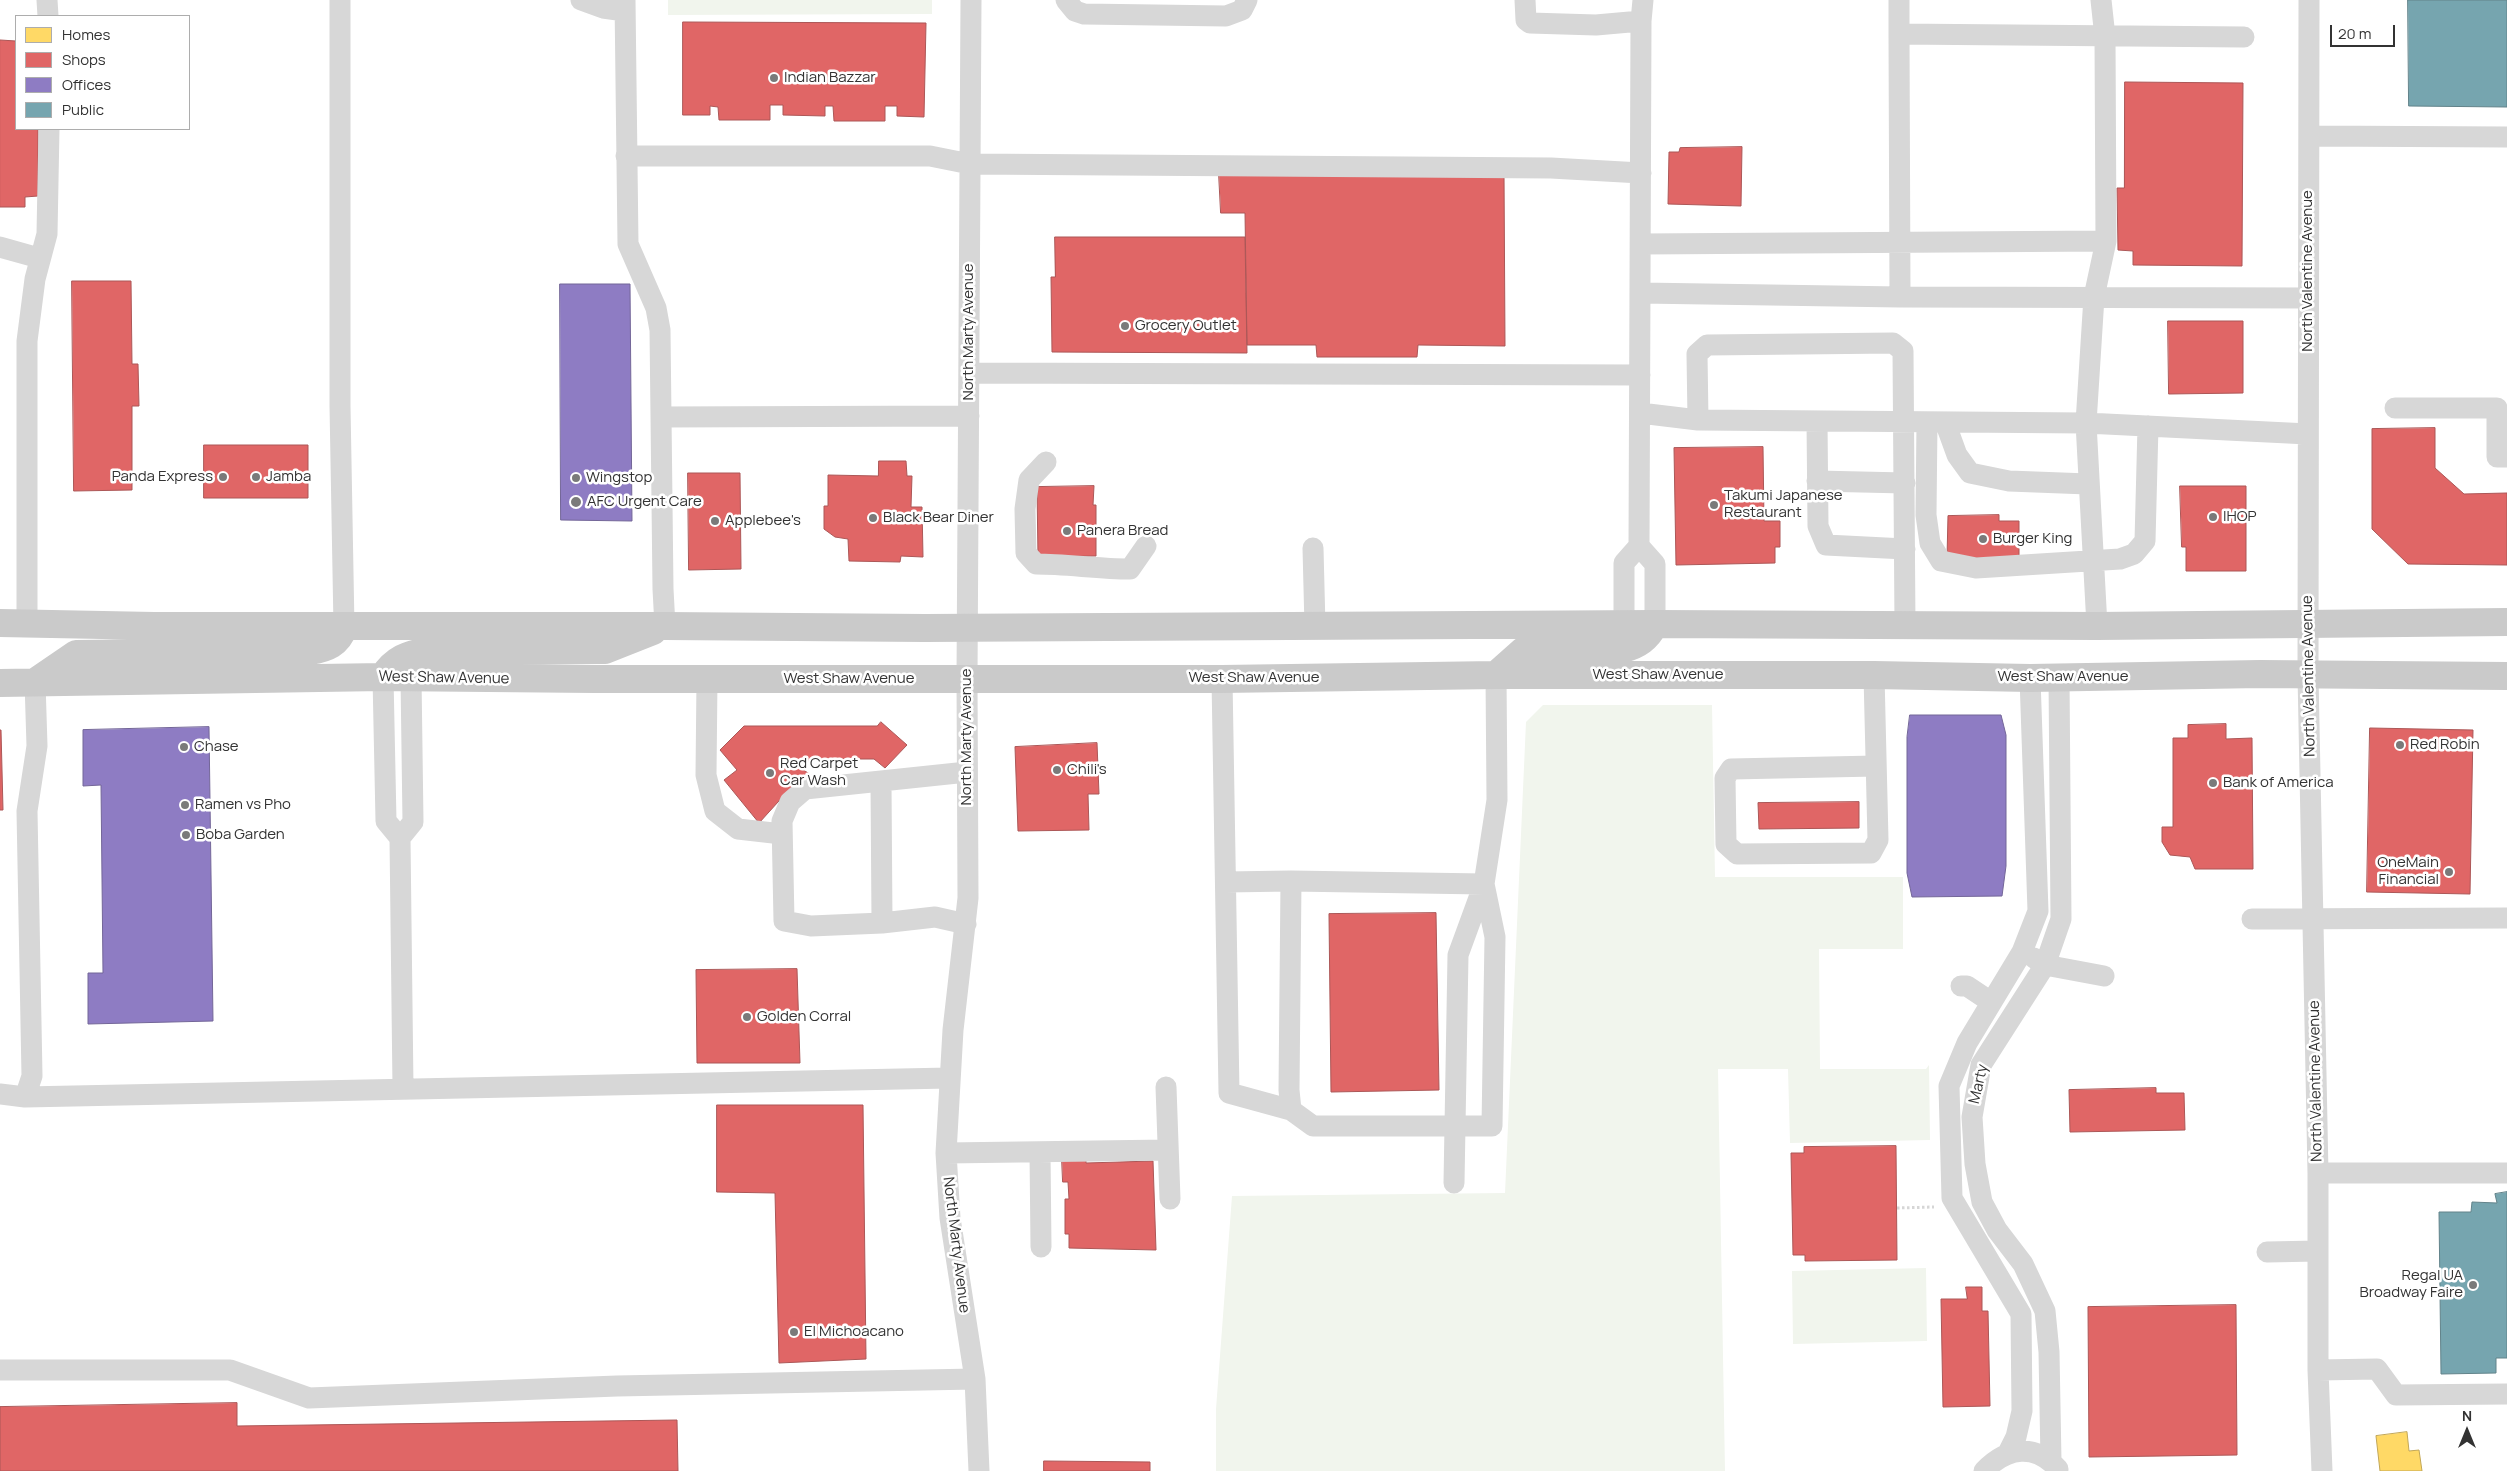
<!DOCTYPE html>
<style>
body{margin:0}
#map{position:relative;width:2507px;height:1471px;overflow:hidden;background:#fff;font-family:Manrope,sans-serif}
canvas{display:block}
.legend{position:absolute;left:15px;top:15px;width:175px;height:115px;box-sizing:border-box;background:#fff;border:1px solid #adadad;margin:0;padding:6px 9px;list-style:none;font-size:15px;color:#333}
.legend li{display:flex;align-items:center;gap:10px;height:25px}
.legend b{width:25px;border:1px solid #adadad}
.north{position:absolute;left:2442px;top:1406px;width:50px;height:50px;-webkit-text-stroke:4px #fff;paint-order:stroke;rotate:0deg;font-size:14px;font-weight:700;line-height:20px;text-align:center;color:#333}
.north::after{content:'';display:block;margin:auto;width:18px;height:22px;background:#333;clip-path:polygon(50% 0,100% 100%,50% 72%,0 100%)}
.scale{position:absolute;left:2330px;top:25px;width:65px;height:22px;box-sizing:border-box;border:2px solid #333;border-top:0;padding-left:6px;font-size:15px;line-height:18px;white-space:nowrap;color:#333;-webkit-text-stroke:4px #fff;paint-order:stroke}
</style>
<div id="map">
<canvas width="2507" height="1471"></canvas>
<ul class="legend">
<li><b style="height:14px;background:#ffd966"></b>Homes</li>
<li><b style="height:14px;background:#e06666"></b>Shops</li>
<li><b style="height:14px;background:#8e7cc3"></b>Offices</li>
<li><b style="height:14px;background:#76a5af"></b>Public</li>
</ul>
<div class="north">N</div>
<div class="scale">20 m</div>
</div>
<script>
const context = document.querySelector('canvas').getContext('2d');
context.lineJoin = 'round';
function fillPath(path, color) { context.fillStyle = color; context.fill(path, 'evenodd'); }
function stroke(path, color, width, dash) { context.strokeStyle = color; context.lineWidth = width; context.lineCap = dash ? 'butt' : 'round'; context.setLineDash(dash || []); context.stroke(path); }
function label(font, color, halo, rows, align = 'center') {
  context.font = font + ' Manrope,sans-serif'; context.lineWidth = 5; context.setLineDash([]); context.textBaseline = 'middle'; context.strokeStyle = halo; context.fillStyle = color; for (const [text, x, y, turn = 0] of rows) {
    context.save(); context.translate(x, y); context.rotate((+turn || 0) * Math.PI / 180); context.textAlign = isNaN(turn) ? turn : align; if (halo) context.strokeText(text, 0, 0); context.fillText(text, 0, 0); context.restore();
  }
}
fillPath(new Path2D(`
 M668,0H932V14L668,15Z
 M1543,705H1712L1715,877H1903V949H1819L1820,1069H1926L1929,1065L1930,1140L1790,1143L1788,1069H1718L1725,1471H1216V1409L1232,1196L1505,1193L1526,722Z
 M1926,1268L1927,1341L1793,1344L1792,1271Z`), '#f1f5ed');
const homes = new Path2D(`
 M2407,1432L2409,1451L2419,1450L2422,1471H2380L2376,1436Z`);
fillPath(homes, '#ffd966');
stroke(homes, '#c2a757', 1);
const shops = new Path2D(`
 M683,22L926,23L924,117L897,116V106H885V121H834L833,106H825V116L783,115V105H770V120H719L718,107L710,106V115H683Z
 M0,40L16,41V129H38V196L25,197V207H0Z
 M2125,82L2243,83L2242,266L2133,265V251L2118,250L2117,188H2124Z
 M1742,147L1741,206L1668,204L1669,152H1679L1680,148Z
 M1219,174H1504L1505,346L1418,345L1417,357H1317L1316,345H1247L1245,213H1221Z
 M1055,237H1245L1247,353L1052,352L1051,277H1055Z
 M72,281H131L132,364H138L139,406H132V490L74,491Z
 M2168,321H2243V393L2169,394Z
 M2435,428V468L2464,494L2507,493V565L2408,564L2372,529V429Z
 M204,445H308V498H204Z
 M1763,447L1764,521H1780V547H1775V563L1676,565L1674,448Z
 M879,461H906L907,476H912L911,507H922L923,557L901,556L900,562L849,561L848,539L835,537L824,529V506H828V475L878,476Z
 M688,473H740L741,569L689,570Z
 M1094,486L1093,505H1096V556L1038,557L1037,487Z
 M2180,486H2246V571H2186V547H2182Z
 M1999,515V521H2019V558H1947L1948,516Z
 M881,722L907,745L885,768L874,759H812L802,769L814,777L792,797L788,791L759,823L724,780L737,770L720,750L744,726H877Z
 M2226,724V739L2252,738L2253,869H2195L2190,857L2170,855L2162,842V827H2173V738H2188V725Z
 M2370,728L2473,730L2470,894L2367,892Z
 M0,730H1L3,810H0Z
 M1097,743L1099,794H1088L1089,830L1018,831L1015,747Z
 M1859,802V828L1759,829L1758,803Z
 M1436,913L1439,1090L1331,1092L1329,914Z
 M797,969L800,1063H697L696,970Z
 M2156,1088V1093H2184L2185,1130L2070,1132L2069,1090Z
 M717,1105H863L866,1359L779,1363L775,1193L717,1192Z
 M1896,1146L1897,1260L1805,1261V1255H1793L1791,1153H1804V1147Z
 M1062,1159H1086V1163L1153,1161L1156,1250L1069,1248V1234H1065V1199H1069L1068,1182H1063Z
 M1966,1287H1982V1311H1988L1990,1406L1943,1407L1941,1299H1967Z
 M2236,1305L2237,1455L2089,1457L2088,1307Z
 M237,1403V1426L677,1420L678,1471H0V1407Z
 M1044,1461L1150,1462V1471H1044Z`);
fillPath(shops, '#e06666');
stroke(shops, '#ac5757', 1);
const offices = new Path2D(`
 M560,284H630L632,521L561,520Z
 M1910,715H2001L2006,735V866L2002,896L1912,897L1907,873V737Z
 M209,727L213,1021L88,1024V973H103L101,785L83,786V730Z`);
fillPath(offices, '#8e7cc3');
stroke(offices, '#736698', 1);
const public = new Path2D(`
 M2408,0H2507V107L2409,106Z
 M2507,1192V1358H2496V1373L2441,1374L2439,1212H2471L2472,1202L2497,1203L2495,1194Z`);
fillPath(public, '#76a5af');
stroke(public, '#62838a', 1);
stroke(new Path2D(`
 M1897,1208L1934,1207`), '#d6d6d6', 3, [2.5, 2.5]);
stroke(new Path2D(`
 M47,0L48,16
 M340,0V406L344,627
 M581,0L603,8L625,11
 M625,0L628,244L656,308L660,330L663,589L665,626
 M971,0L967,678L968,898L953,1030L946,1153L950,1218L975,1379L979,1471
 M1066,0L1075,11L1084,14L1226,16L1242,10L1247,0
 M1525,0L1526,20L1530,23L1596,25L1641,21
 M1643,0L1641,21L1639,546L1655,564V624
 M1899,0V34
 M2309,0L2308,675L2318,1173V1370L2322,1471
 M2309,136L2507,137
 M626,156H930L970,164L1551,168L1641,173
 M1642,244L2106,241
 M0,247L39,258
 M1641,293L1900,297L2308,298
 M1900,297L1899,34L2244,37
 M969,373L1640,375
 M2395,408H2497V457H2507
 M1640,413L1698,420L2086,423L2308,434
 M661,417L969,416
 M1698,420L1697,354L1707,345L1893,343L1903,351L1905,626
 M1817,421L1818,526L1826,545L1905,549
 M1927,422L1926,515L1930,543L1941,561L1976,568L2120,559L2134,554L2145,541L2148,426
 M1945,422L1957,455L1970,473L2009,481L2088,484
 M1046,462L1029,480L1025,509L1026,553L1036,564C1067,564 1098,569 1130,569L1146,546
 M1817,481L1905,483
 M1313,548L1315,627
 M27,623V341L35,279L47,234L49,129
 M1624,625V563L1639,546
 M2097,626L2086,423L2094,297L2106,241L2105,37L2101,0
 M1874,675L1878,840L1871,853L1737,854L1726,844L1725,778L1731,769L1876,766
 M383,677L386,821L400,838L413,822L411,677
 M707,679L706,775L715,811L738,829L782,834
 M1222,679L1229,1093L1291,1110L1289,1090L1291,881L1484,884L1497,800L1496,675
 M881,783L882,923
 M400,838L403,1088
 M1226,882L1291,881
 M2252,919L2507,918
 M966,924L935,917L882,923L811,926L784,921L782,821L790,802L805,789L967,772
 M2034,958L2045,965L2104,976
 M1961,986H1967L1991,1002
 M1166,1087L1170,1199
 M0,1094L25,1097L949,1078
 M25,1097L32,1076L27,811L37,746L35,682
 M1291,1110L1313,1126H1492L1495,937L1484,884
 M1040,1152L1041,1247
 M946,1153L1168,1150
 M2318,1173H2507
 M1454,1183L1458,955L1484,884
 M2267,1252L2318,1251
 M0,1370H230L309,1398L617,1386L975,1379
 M2318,1370L2377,1369L2396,1395L2507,1394
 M2008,1453L2016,1437L2022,1411L2021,1314L1952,1198L1949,1086L1967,1043L2022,952L2038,911L2030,678
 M2051,1461L2049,1352L2045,1311L2023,1264L1997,1230L1982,1202L1975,1164L1972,1117L1981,1065L2045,965L2061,919L2059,678
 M1984,1471C2007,1447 2035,1443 2058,1469`), '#d7d7d7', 21);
stroke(new Path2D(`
 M0,623L154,626H665L925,628L1655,624L2097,626L2507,622
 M1496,675L1523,651L1623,649C1638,645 1647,639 1655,624
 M383,677C394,659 408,654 428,651L605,650L653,631
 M35,682L76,654L310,651C327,648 338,644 344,627
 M0,683L383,677L594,679H1222L1496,675H1874L2030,678L2260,674L2507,676`), '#cacaca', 28);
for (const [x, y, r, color] of [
 [774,78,5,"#7a7a7a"],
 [1125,326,5,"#7a7a7a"],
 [223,477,5,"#7a7a7a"],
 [256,477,5,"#7a7a7a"],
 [576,478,5,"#7a7a7a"],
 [576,502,6,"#7a7a7a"],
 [1714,505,5,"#7a7a7a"],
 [2213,517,5,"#7a7a7a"],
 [873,518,5,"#7a7a7a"],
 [715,521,5,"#7a7a7a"],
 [1067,531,5,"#7a7a7a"],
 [1983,539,5,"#7a7a7a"],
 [2400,745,5,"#7a7a7a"],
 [184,747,5,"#7a7a7a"],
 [1057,770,5,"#7a7a7a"],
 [770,773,5,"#7a7a7a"],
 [2213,783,5,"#7a7a7a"],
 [185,805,5,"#7a7a7a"],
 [186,835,5,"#7a7a7a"],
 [2449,872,5,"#7a7a7a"],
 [747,1017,5,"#7a7a7a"],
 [2473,1285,5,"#7a7a7a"],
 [794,1332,5,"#7a7a7a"]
]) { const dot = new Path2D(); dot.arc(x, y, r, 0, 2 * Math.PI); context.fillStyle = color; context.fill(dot); stroke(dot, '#fff', 2); }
label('15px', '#333', '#fff', [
 ["Indian Bazzar",784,78],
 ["Grocery Outlet",1135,326],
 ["Panda Express",213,477,"right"],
 ["Jamba",266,477],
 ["Wingstop",586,478],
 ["Takumi Japanese",1724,496],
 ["Restaurant",1724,513],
 ["AFC Urgent Care",587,502],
 ["IHOP",2223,517],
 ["Black Bear Diner",883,518],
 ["Applebee's",725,521],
 ["Panera Bread",1077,531],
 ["Burger King",1993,539],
 ["Red Robin",2410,745],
 ["Chase",194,747],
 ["Red Carpet",780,764],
 ["Car Wash",780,781],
 ["Chili's",1067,770],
 ["Bank of America",2223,783],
 ["Ramen vs Pho",195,805],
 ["Boba Garden",196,835],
 ["OneMain",2439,863,"right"],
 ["Financial",2439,880,"right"],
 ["Golden Corral",757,1017],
 ["Regal UA",2463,1276,"right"],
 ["Broadway Faire",2463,1293,"right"],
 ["El Michoacano",804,1332]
], 'left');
label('15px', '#333', '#fff', [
 ["North Valentine Avenue",2308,271,-90],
 ["North Marty Avenue",969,332,-90],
 ["West Shaw Avenue",1658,675],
 ["North Valentine Avenue",2309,676,-91],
 ["West Shaw Avenue",2063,677],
 ["West Shaw Avenue",444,678,1],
 ["West Shaw Avenue",1254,678],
 ["West Shaw Avenue",849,679],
 ["North Marty Avenue",967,737,-90],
 ["North Valentine Avenue",2316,1081,-91],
 ["Marty",1979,1084,-77],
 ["North Marty Avenue",956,1245,83]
]);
</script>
